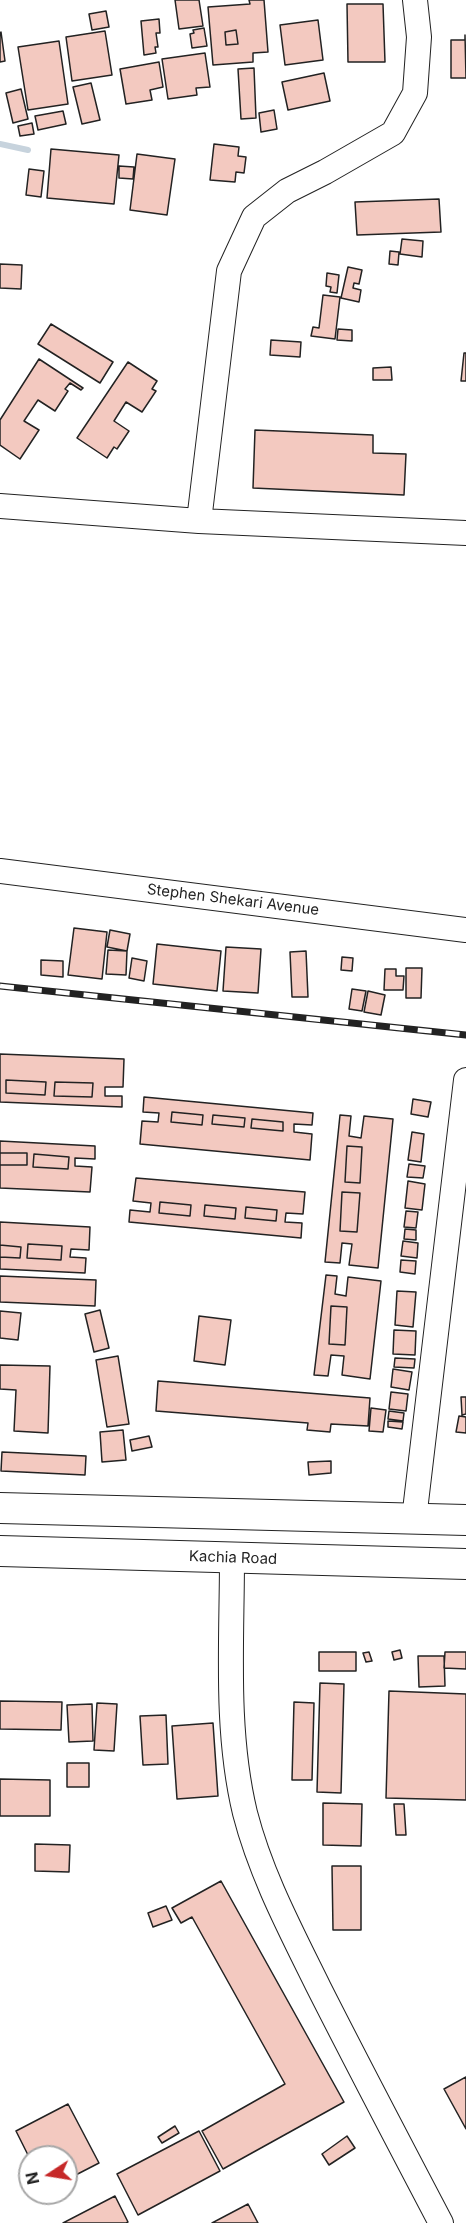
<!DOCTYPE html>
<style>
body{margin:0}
#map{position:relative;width:466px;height:2223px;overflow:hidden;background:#fff;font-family:Inter,sans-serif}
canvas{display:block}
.north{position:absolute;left:18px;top:2145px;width:60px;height:60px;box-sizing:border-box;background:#fff;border:2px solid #a7a7a7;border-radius:50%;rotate:258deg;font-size:16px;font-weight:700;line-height:24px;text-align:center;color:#222}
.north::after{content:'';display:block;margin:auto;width:21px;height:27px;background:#c62828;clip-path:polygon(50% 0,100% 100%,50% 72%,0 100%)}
</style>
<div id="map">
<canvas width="466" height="2223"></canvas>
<div class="north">N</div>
</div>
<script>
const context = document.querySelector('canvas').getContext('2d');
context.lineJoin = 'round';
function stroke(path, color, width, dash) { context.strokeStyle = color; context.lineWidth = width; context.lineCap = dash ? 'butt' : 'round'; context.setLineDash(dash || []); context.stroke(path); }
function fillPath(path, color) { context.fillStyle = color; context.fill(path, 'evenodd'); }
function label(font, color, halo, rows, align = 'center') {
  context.font = font + ' Inter,sans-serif'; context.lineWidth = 4.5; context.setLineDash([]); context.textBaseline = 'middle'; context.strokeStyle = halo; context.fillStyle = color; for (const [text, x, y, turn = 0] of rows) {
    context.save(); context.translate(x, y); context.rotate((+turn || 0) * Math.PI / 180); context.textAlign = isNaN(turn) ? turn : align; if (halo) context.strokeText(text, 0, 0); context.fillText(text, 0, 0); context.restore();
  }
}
stroke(new Path2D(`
 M0,144L28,150`), '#c7d3dd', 6);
const building = new Path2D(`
 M175,0H199L203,26L179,29Z
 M249,0H264L268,52L253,53V62L213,65L208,7L250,4ZM236,30L238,44L226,45L225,32Z
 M347,4H383L385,62H348Z
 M106,11L109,27L92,30L89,14Z
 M159,19L160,33H156L158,47H155L156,53L144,55L141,21Z
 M318,20L323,60L285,65L280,25Z
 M204,28L207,46L192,48L190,34L194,33L193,30Z
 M236,30L238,44L226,45L225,32Z
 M105,31L112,75L72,81L66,37Z
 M1,32L5,61L0,62V33Z
 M465,35L466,78H451V40H465Z
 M59,41L68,104L28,110L18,47Z
 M205,53L210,87L196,88L197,95L168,99L162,59Z
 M159,62L163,87L150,90L152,100L126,104L120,69Z
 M254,68L256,118L241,119L238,69Z
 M324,73L330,101L288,110L282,82Z
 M91,83L100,120L82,124L73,87Z
 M21,89L28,119L13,123L6,93Z
 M274,110L277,129L261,132L259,113Z
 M63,111L66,124L38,130L35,116Z
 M32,123L34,134L20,136L18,126Z
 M214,144L239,147L238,156L246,157L244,173L236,172L235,182L210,180Z
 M51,149L119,155L114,204L47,198Z
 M137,154L175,159L167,215L130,210Z
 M119,166L134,167L133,179L119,178Z
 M29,169L44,171L41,197L26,195Z
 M439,199L441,232L357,235L355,202Z
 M402,239L423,241L422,257L400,254Z
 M390,251L399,252L398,265L389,264Z
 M0,264L22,265L21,289L0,288Z
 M348,267L362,270L359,284L354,283L353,288L361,290L359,302L341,298Z
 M327,273L339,275L337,293L330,292L331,287L326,286Z
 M323,295L340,297L335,339L311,336L313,327L319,328Z
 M51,324L113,362L100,383L38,344Z
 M338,329L352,330V341L337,340Z
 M271,340L301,342L300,357L270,355Z
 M464,353H466V381H461Z
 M39,359L83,388L81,390L70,383L65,389L68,391L55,411L38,400L24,421L39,430L20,459L0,445V420Z
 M128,362L157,381L152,389L156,391L142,412L126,402L114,421L129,431L117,449L114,447L107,458L77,438Z
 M391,367L392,380H373V368Z
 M255,430L373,435V453L406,454L404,495L253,488Z
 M74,928L107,932L102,979L68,975Z
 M110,930L130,934L127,951L107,947Z
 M157,944L221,951L217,991L153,984Z
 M226,947L261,949L258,993L223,991Z
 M108,950L127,951L126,975L106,974Z
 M306,951L308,997H292L290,952Z
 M342,957L353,958L352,971L341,970Z
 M132,958L147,961L144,981L129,978Z
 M41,960L63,961V977L41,975Z
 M406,968H422L421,998H406Z
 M385,969H396V976H404L403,990H384Z
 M352,989L366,991L362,1011L349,1009Z
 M368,991L385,995L381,1015L364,1012Z
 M0,1054L124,1059L123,1087H105V1096H122V1107L0,1102ZM6,1080L46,1082L45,1095L6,1093ZM55,1082L93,1083L92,1097L54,1096Z
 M6,1080L46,1082L45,1095L6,1093Z
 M55,1082L93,1083L92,1097L54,1096Z
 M144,1097L313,1113L312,1125L294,1124V1132L312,1134L310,1160L140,1144L142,1121L158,1122L159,1113L143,1112ZM172,1112L203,1115L202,1125L171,1122ZM213,1115L245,1118L244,1127L212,1124ZM252,1119L283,1122V1131L251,1128Z
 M413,1099L431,1102L428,1117L411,1114Z
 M172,1112L203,1115L202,1125L171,1122Z
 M213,1115L245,1118L244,1127L212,1124Z
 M340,1115L351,1116L349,1136L361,1138L364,1116L393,1119L378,1268L349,1265L352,1244L342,1243L340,1263L325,1262ZM347,1146L362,1147L360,1183L345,1182ZM342,1192L360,1193L357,1232L340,1231Z
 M252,1119L283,1122V1131L251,1128Z
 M412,1132L424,1134L421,1162L408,1160Z
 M0,1141L95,1146V1159L75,1158V1166L92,1167L90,1192L0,1188V1165H27V1153H0ZM34,1154L69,1157L68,1169L33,1167Z
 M347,1146L362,1147L360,1183L345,1182Z
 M0,1153H27V1165H0Z
 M34,1154L69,1157L68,1169L33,1167Z
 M409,1164L425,1166L423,1178L407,1177Z
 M136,1178L305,1192L303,1214L286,1213L285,1222L302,1223L301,1238L129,1222L130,1210L150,1212L151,1203L133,1201ZM160,1202L191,1205L190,1216L159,1213ZM205,1205L236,1208L235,1219L204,1216ZM246,1207L277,1210L276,1221L245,1218Z
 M408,1181L425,1184L422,1210L405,1208Z
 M342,1192L360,1193L357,1232L340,1231Z
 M160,1202L191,1205L190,1216L159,1213Z
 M205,1205L236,1208L235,1219L204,1216Z
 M246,1207L277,1210L276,1221L245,1218Z
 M406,1211L418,1212L416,1228L404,1227Z
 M0,1222L90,1227L89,1250L71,1249L70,1257L86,1258L85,1273L0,1269V1257L20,1258L21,1247L0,1245ZM28,1244L62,1246L61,1260L27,1258Z
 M405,1229L416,1230V1240L404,1239Z
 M403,1241L418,1243L417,1258L401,1256Z
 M28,1244L62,1246L61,1260L27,1258Z
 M0,1245L21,1247L20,1258L0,1257Z
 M401,1260L416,1261L415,1274L400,1272Z
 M326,1275L337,1276L335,1294L346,1296L348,1277L381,1281L370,1379L342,1375L344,1356L331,1355L328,1376L314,1375ZM331,1306L347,1307L345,1345L329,1344Z
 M0,1276L96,1280L95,1306L0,1302Z
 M397,1291L416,1292L413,1327L395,1325Z
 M331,1306L347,1307L345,1345L329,1344Z
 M100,1310L109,1348L94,1352L85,1314Z
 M0,1311L21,1313L18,1340L0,1338Z
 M199,1316L231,1320L225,1365L194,1361Z
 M394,1330L416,1331L415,1355L393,1354Z
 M118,1356L129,1424L107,1427L96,1360Z
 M395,1358L415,1359L414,1368L394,1367Z
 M0,1365L50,1366L48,1433L14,1431L16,1390L0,1389Z
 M393,1369L412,1372L409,1390L391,1387Z
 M158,1381L370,1398L368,1426L331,1424L330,1432L307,1430L308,1423L156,1411Z
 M391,1392L408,1394L406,1411L389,1409Z
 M461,1397H466V1414L462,1415Z
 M371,1408L386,1410L383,1432L369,1431Z
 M389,1411L404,1413L403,1421L388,1419Z
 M459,1416L466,1417V1433L456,1432Z
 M388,1421L403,1422L402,1429L388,1427Z
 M123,1430L126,1460L102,1462L100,1432Z
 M149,1436L152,1447L132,1451L130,1440Z
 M2,1452L86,1456L85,1475L1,1471Z
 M331,1461V1473L309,1475L308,1462Z
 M400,1650L402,1658L394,1660L392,1652Z
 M319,1652H356V1671H319Z
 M369,1652L372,1661L366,1662L363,1653Z
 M445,1652H466V1669L444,1668Z
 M418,1656H444L445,1686L419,1687Z
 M320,1683L344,1684L341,1793L317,1792Z
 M389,1691L466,1694V1800L386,1798Z
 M0,1701L62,1702L61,1730L0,1729Z
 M294,1702L314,1703L312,1780H292Z
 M97,1703L117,1704L114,1751L94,1750Z
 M92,1704L93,1741L69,1742L67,1705Z
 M166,1715L168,1764L143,1765L140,1716Z
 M213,1723L218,1796L177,1799L172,1726Z
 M67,1763H89V1787H67Z
 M0,1779L50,1780V1816H0Z
 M323,1803L362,1804L361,1846L323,1845Z
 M394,1804H404L406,1835H396Z
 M35,1844L70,1845L69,1872L35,1871Z
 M332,1866H361V1930H333Z
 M221,1881L344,2102L223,2169L202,2131L285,2084L192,1917L181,1923L172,1908Z
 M166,1906L172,1920L153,1927L148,1913Z
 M466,2077V2129L444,2089Z
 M68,2104L99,2163L66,2180V2157H30V2159L16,2131Z
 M175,2126L179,2133L162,2143L158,2137Z
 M199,2131L220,2171L138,2215L117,2174Z
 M347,2136L355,2148L329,2165L322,2154Z
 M115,2196L128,2222L126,2223H63Z
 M248,2204L258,2223H212Z`);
fillPath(building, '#f3c9c0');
stroke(building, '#222', 1.5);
const minor = new Path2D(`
 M0,506L199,521L466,533
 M199,521L229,271L254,217L287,191L325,172L393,133L415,93L419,37L415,0
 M0,871L466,930
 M414,1519L466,1080
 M232,1558C232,1642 225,1730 245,1813C261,1875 291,1931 319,1988C359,2067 400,2145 441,2223`);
const major = new Path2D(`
 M0,1508L466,1520
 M0,1551L466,1564`);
stroke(minor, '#222', 26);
stroke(major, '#222', 32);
stroke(minor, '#fff', 24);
stroke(major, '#fff', 30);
const rail = new Path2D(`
 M0,986L466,1035`);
stroke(rail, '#222', 7);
stroke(rail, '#fff', 4.5, [14]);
label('15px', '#222', '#fff', [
 ["Stephen Shekari Avenue",233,900,7],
 ["Kachia Road",233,1558,2]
]);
</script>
